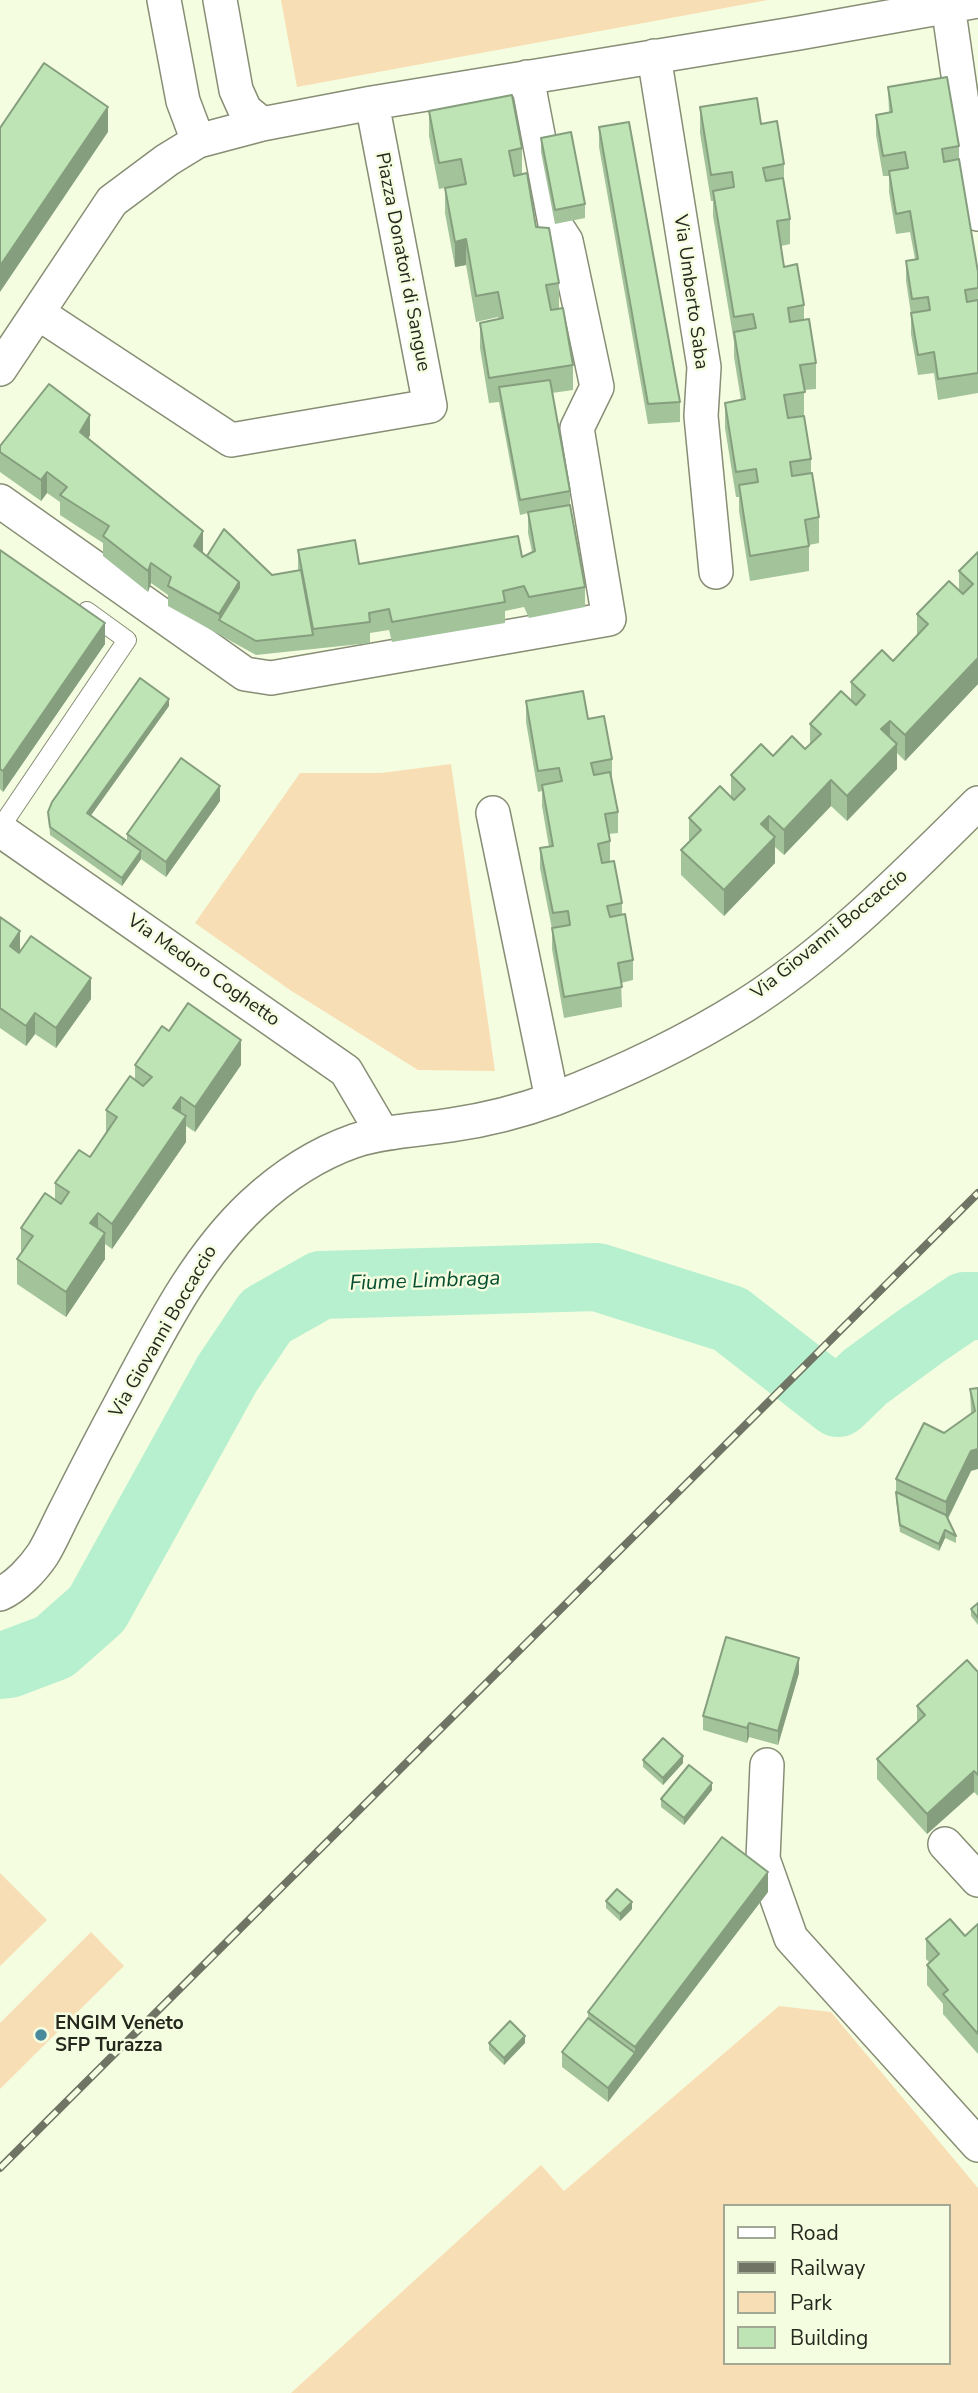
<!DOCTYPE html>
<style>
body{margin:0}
#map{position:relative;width:978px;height:2393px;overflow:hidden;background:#f5fde1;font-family:"Nunito Sans",sans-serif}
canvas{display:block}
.legend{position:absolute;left:723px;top:2204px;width:228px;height:161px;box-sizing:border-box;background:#f5fde1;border:2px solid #a2a893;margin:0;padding:9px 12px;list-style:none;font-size:21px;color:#26281e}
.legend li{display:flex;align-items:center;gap:14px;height:35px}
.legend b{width:35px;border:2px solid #a2a893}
</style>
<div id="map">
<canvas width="978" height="2393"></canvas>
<ul class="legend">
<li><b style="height:9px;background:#fff"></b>Road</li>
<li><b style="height:9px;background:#707464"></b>Railway</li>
<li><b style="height:19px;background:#f8deb4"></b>Park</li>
<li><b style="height:19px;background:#bee3b4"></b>Building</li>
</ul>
</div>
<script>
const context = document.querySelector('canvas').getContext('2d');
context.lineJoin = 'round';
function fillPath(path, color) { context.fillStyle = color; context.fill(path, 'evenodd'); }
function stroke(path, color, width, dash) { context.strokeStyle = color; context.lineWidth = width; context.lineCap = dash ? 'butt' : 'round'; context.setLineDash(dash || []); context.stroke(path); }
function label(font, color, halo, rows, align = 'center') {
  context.font = font + ' "Nunito Sans",sans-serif'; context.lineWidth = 5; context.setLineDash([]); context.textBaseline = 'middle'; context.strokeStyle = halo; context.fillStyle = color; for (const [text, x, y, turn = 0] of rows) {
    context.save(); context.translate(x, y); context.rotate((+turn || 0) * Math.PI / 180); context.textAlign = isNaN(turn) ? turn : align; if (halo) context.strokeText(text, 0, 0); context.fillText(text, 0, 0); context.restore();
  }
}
fillPath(new Path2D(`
 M281,0H768L297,87Z
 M451,764L495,1071L418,1070L290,990L195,923L300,773H381Z
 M0,1873L47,1920L0,1966Z
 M91,1932L124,1966L0,2089V2023Z
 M779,2006L831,2012L978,2188V2393H291L541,2165L564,2191ZM724,2206H948V2363H724Z`), '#f8deb4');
stroke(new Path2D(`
 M0,1665L9,1664L54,1647L97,1609L227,1374L266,1316L321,1285L597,1277L730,1319L838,1403L865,1377L921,1336L965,1306H978`), '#b6f0ce', 68);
const service = new Path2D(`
 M0,828L127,640L87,611`);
const minor = new Path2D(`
 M164,0L183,101L198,141
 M220,0L236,90L245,110L262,124
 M948,5L978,214
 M654,56L704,367L701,416L716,572
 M38,313L231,440L430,406L372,103
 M0,369L112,201L167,160L198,141L262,124L372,103L799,33L978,1
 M0,501L245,674L271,678L609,619L577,428L597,387L566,241L555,224L527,77
 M493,813L552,1099
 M0,830L346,1071L383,1134
 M0,1594C16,1587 33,1569 43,1554C52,1539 59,1522 67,1507C85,1471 103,1436 122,1401C159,1332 195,1258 253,1204C281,1178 317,1154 354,1141C385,1131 419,1130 451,1125C486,1120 521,1111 554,1099C619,1074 685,1043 744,1006C831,951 905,875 978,803
 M767,1765L763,1859L791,1938L978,2145
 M945,1844L978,1880`);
stroke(service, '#878e75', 20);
stroke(minor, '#878e75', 36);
stroke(service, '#fff', 18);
stroke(minor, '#fff', 33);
const rail = new Path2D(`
 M0,2168L978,1193`);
stroke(rail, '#707464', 8);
stroke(rail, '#f5fde1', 5, [16]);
fillPath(new Path2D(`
 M888,87L959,146V159L978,272V393L938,400L934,373L918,375L911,334V314L906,281V261L915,259L910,232L896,234L889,192V176H883L876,135V115L889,112Z
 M700,107L761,124L784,164V181L790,219V244L781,246L784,267L804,305V320L816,363V389L804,390V417L811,459V473L819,517V543L809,545V571L750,581L739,511V497H736L725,428V403L741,400L734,357V342L713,216V201H711L700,133Z
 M429,111L522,148V174L536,227L559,283V308L573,365V390L552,393L570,491V505L585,587V607L529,618L524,607L505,611V623L392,642L389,630L370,633V643L256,655L168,606V595L151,583L148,592L103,556V543L60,515V502L47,493L41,501L0,472V446L90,435L88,439L207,556L272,575L298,570V550L359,564L522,557L532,552L528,533V513L520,515L499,402L489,403L480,348V323L498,319V317L476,322L466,265L455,267L445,213V188L461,185L439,189L429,136Z
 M599,127L680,402V422L648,424L599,147Z
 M541,138L585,204V218L555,224L541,152Z
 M0,550L105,644L3,792L0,789Z
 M978,552V684L905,761L897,753V769L847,821L831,806L784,855L775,847V863L724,916L681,875V850L689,842V818L731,796V775L773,756L805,749L810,744V724L851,700V682L893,661L917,636V614L959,591V571Z
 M526,701L588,719L612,759V780L618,812V833L608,834L610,841V862L622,903V915L633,960V980L621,983L622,1007L564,1018L552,949V929L540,868V848L549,847L542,806V791L538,792L526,722Z
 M169,706L90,816L127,841V834L220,801L166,877L141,859L122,886L50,835L48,812Z
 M0,917L20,952L91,999L56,1048L35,1034L26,1046L0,1028Z
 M169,1031L241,1065L195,1132L186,1126V1142L112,1249L105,1244V1259L66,1317L17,1284V1259L21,1253V1228L55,1200V1183L90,1157L106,1133V1110L135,1080V1065Z
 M978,1388L971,1471L948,1519L956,1536V1543L945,1538L939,1551L900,1532L896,1499V1479L944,1433L971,1413L970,1389Z
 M978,1603V1625L971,1616V1609Z
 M978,1672V1796L974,1792L927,1834L877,1779V1759L917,1722V1706Z
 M799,1673L778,1745L749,1737L747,1743L703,1730V1716Z
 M643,1760L683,1763L663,1785L643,1767Z
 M712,1790L684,1825L661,1807V1799Z
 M768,1892L608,2102L562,2067V2052L588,2018V2012Z
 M606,1901L632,1909L620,1921L606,1908Z
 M978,1924V2054L943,2014V2004L927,1985V1965L929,1962L926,1959V1939L965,1936Z
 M489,2043H525L504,2065L489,2050Z`), '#a3c39b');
fillPath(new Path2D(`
 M108,107V132L0,292V266Z
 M466,239V265L455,267V242Z
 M90,415V435L80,453V432Z
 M47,472V493L41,501V480Z
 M203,531V552L194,566V546Z
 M151,563V583L148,592V571Z
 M239,582V602L219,620V614Z
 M105,623V644L3,792V771Z
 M978,658V684L905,761V735Z
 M169,699V706L87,821V813Z
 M890,721V746L881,729Z
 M897,744V769L847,821V796Z
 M831,780V806L784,855V830Z
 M220,786V801L166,877V862Z
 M769,816V841L761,824Z
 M775,837V863L724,916V890Z
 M141,851V859L122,886V878Z
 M20,931V952L10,967V946Z
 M91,978V999L56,1048V1028Z
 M35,1013V1034L26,1046V1026Z
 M241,1040V1065L195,1132V1107Z
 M181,1097V1122L173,1108Z
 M186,1116V1142L112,1249V1224Z
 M98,1213V1239L90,1223Z
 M105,1233V1259L66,1317V1292Z
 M978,1449V1469L971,1471L946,1522V1502L971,1451Z
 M945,1530V1538L939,1551V1544Z
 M799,1658V1673L778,1745V1731Z
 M749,1723V1737L747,1743V1728Z
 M683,1756V1763L663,1785V1778Z
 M974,1771V1792L927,1834V1814Z
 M712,1783V1790L684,1825V1818Z
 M768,1872V1892L608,2102V2088L635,2053V2047Z
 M632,1902V1909L620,1921V1914Z
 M525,2036V2043L504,2065V2058Z`), '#859f7e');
const building = new Path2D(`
 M44,63L108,107L0,266V128Z
 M947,77L959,146L942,149L944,162L959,159L978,272V288L965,290L967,302L978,300V373L938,379L934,352L918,355L911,313L930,310L928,297L912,299L906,261L918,259L910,211L896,214L889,171L908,168L905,152L883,156L876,115L892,112L888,87Z
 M512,95L522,148L509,151L514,176L527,173L536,227L549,228L559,283L546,285L551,310L563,308L573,365L489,378L480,323L503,318L498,292L476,296L466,239L455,242L445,188L466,184L461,159L439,163L429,111Z
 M757,98L761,124L777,121L784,164L763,168L766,181L783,178L790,219L777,221L784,267L797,264L804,305L788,308L790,322L809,319L816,363L800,365L805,392L784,395L788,418L804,416L811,459L790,462L792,476L812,473L819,517L805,520L809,546L750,556L739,485L758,482L756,469L736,472L725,403L745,399L734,332L756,328L753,314L734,317L713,191L734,187L732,172L711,175L700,107Z
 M629,122L680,402L648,404L599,127Z
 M571,132L585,204L555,210L541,138Z
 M550,380L570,491L520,500L499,387Z
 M49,384L90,415L80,432L203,531L194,546L239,582L219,614L168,586L171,577L151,563L148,571L103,536L109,526L60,495L67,487L47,472L41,480L0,452V446Z
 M570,505L585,587L529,597L524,586L503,591L505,602L392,622L389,609L369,613L370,622L313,629L298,550L355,540L359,564L518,536L522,557L535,551L528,512Z
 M224,529L272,575L301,570L313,635L256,641L219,620L239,588V582L207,556Z
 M0,550L105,623L3,771L0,769Z
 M978,552V658L905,735L890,721L881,729L897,744L847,796L831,780L784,830L769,816L761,824L775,837L724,890L681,850L701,830L689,818L720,786L734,800L745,789L731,775L761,744L773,756L792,736L805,749L821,734L810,724L841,691L856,705L865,695L851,682L882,650L893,661L928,624L917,614L949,581L963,594L973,584L959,571Z
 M140,678L169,699L87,813L141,851L122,878L50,827L48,812L52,802Z
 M583,691L588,719L604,716L612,759L591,763L594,775L610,772L618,812L605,814L610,841L598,844L602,863L614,861L622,903L607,906L610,917L625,914L633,960L618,963L622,987L564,997L552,928L570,925L568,911L553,913L540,848L553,846L542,785L562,781L559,768L538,771L526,701Z
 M181,758L220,786L166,862L127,834Z
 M0,917L20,931L10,946L19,953L31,936L91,978L56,1028L35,1013L26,1026L0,1008Z
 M188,1003L241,1040L195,1107L181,1097L173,1108L186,1116L112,1224L98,1213L90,1223L105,1233L66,1292L17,1259L33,1236L21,1228L45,1193L61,1204L69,1192L55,1183L79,1150L90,1157L117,1117L106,1110L130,1076L143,1086L152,1077L135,1065L162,1026L169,1031Z
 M978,1388V1449L971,1451L946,1502L896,1479L924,1423L944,1433L975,1411L970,1389Z
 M896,1492L946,1515L956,1536L945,1530L939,1544L900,1525Z
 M978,1603V1618L971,1609Z
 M726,1637L799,1658L778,1731L749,1723L747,1728L703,1716Z
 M967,1660L978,1672V1775L974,1771L927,1814L877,1759L925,1715L917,1706Z
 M663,1738L683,1756L663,1778L643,1760Z
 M689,1765L712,1783L684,1818L661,1799Z
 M722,1837L768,1872L635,2047L588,2012Z
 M617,1889L632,1902L620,1914L606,1901Z
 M950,1919L965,1936L978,1924V2034L943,1994L948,1990L927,1965L939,1954L926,1939Z
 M588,2018L635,2053L608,2088L562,2052Z
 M510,2021L525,2036L504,2058L489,2043Z`);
fillPath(building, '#bee3b4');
stroke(building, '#859f7e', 2);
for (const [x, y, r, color] of [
 [41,2035,7,"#48899b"]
]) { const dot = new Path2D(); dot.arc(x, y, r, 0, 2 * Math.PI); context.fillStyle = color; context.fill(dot); stroke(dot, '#f5fde1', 2.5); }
label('19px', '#26281e', '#f5fde1', [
 ["Piazza Donatori di Sangue",402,262,79],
 ["Via Umberto Saba",690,292,82],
 ["Via Giovanni Boccaccio",830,935,-39],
 ["Via Medoro Coghetto",203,971,35],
 ["Via Giovanni Boccaccio",164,1332,-60]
]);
label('bold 19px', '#26281e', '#f5fde1', [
 ["ENGIM Veneto",55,2024],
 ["SFP Turazza",55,2046]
], 'left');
label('italic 21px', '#064e30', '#f5fde1', [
 ["Fiume Limbraga",425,1282,-2]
]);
</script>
